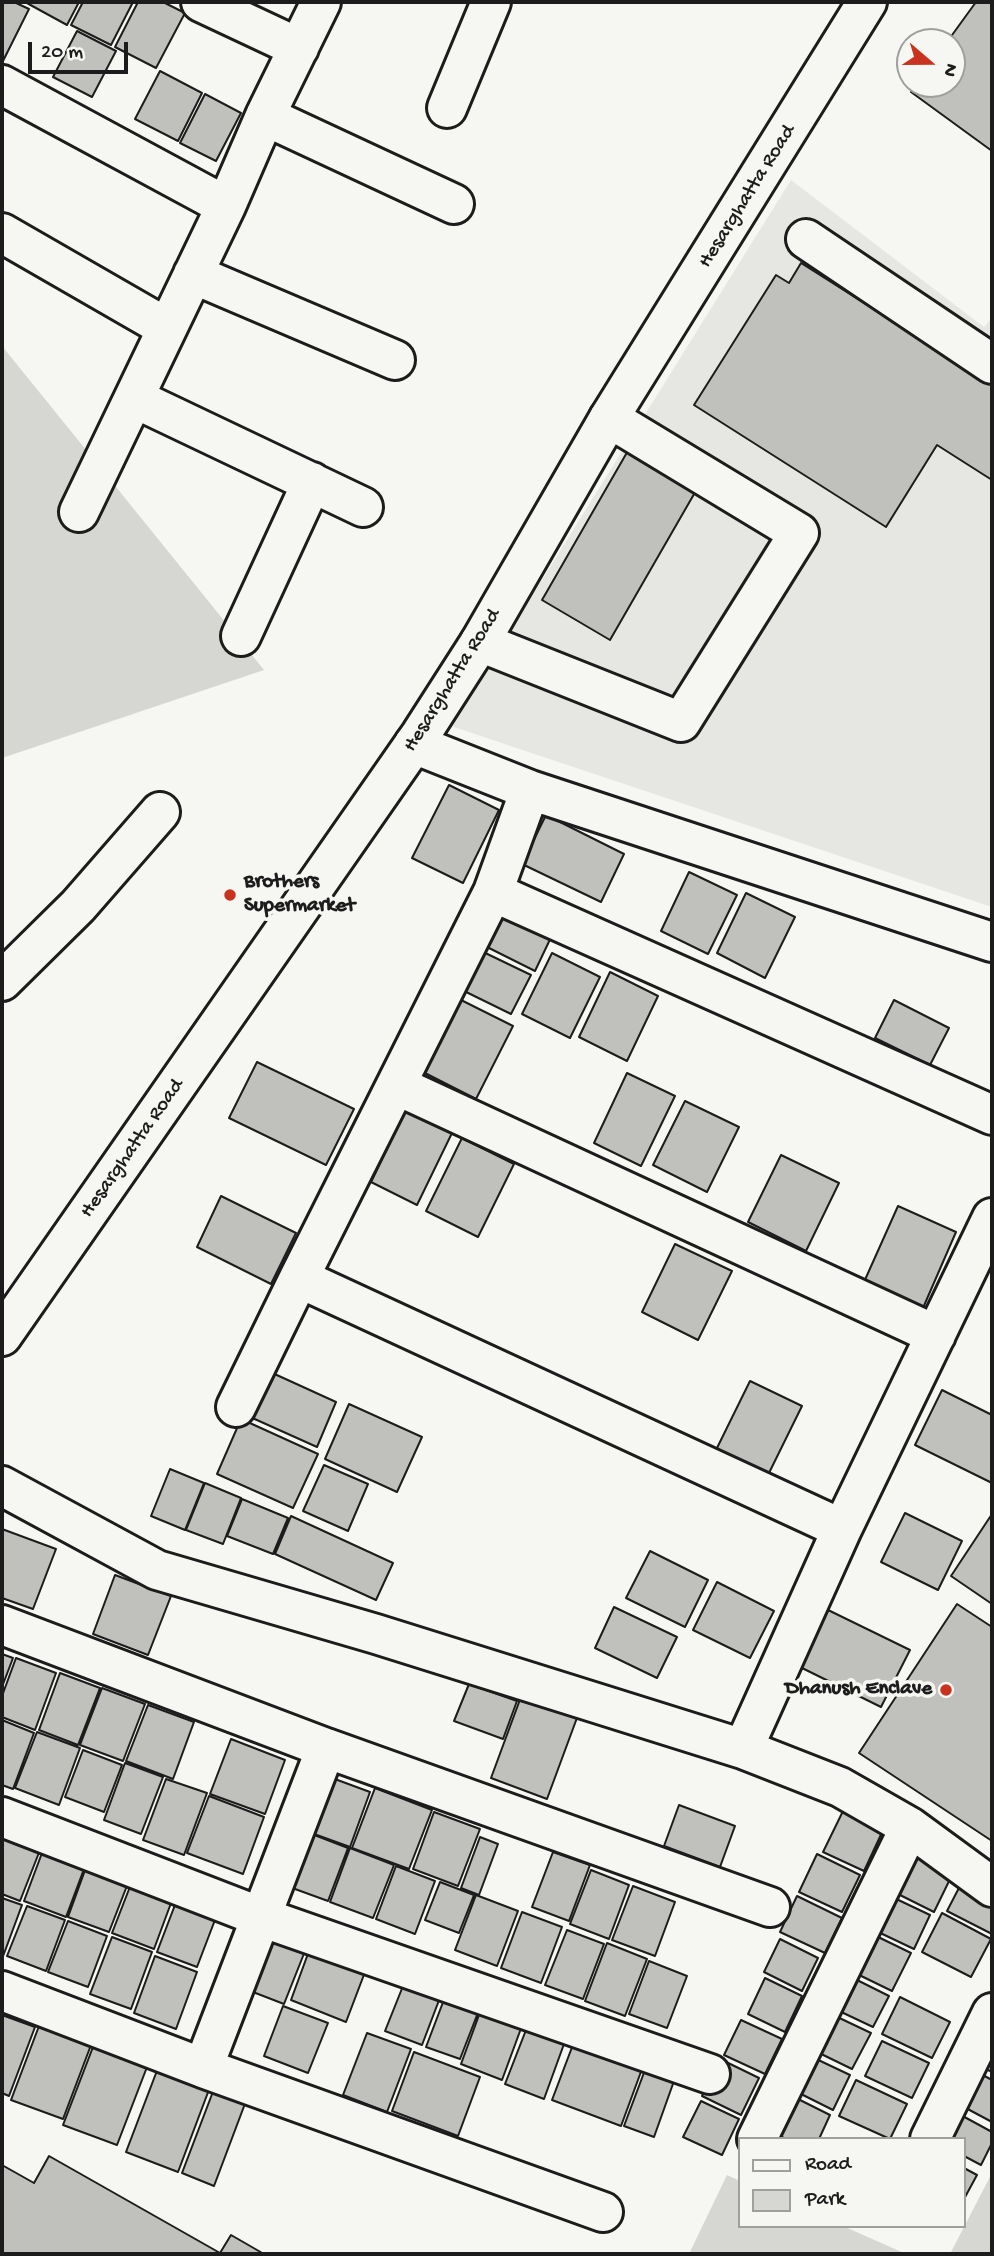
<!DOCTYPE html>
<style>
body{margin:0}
#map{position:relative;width:994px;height:2256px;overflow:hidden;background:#f6f6f2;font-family:"Gochi Hand",sans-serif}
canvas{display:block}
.frame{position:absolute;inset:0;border:4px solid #1c1c1c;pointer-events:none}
.legend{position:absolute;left:738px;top:2137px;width:228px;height:91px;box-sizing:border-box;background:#f6f6f2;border:2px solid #9f9f9c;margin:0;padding:9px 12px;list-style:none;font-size:21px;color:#1c1c1c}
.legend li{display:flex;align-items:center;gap:14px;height:35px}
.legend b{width:35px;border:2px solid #9f9f9c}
.north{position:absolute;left:896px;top:28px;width:70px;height:70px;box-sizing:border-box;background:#f6f6f2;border:2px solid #9f9f9c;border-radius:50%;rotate:110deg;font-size:19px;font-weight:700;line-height:28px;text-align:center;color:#1c1c1c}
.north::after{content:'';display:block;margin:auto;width:24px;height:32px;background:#c8321e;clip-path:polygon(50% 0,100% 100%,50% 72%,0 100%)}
.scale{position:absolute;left:28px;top:42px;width:100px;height:32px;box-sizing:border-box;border:4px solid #1c1c1c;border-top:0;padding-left:9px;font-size:21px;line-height:24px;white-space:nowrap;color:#1c1c1c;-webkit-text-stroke:5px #f6f6f2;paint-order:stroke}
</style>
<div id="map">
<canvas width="994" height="2256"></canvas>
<div class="frame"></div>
<ul class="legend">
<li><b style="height:9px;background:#f6f6f2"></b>Road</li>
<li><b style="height:19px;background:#d6d6d2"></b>Park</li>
</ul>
<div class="north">N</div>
<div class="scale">20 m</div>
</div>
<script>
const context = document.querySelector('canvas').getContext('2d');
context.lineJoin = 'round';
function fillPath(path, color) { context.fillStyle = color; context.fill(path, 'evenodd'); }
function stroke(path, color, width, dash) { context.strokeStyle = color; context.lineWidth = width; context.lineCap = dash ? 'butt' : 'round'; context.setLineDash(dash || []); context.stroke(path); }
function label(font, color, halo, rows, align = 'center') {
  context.font = font + ' "Gochi Hand",sans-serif'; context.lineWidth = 7; context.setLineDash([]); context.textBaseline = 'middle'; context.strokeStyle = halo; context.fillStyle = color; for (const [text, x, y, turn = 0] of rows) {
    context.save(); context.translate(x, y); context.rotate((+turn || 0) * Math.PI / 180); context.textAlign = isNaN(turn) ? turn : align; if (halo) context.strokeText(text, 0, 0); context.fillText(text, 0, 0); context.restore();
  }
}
fillPath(new Path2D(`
 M791,180L984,327L992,318V907L451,726Z`), '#e6e6e2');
fillPath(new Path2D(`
 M2,346L264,670L2,758Z
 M992,2173V2254H950Z
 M727,2175L740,2181V2226H843L906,2254H689Z`), '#d6d6d2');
const building = new Path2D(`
 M2,2H14L29,9L2,63Z
 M25,2H79L67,25Z
 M83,2H133L111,45L71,25Z
 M138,2H163L185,13L156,68L115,47Z
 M976,2H992V151L911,92L917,84H952V42H947Z
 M77,31L116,51L92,97L53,77Z
 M160,71L202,93L178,141L135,119Z
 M205,94L241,113L216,161L180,143Z
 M801,263L992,384V480L937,445L886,527L694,405L776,275L789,283Z
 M633,442L701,482L610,640L542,600Z
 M449,785L499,810L463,883L412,858Z
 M546,815L624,854L601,902L522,864Z
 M689,872L737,895L708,954L661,931Z
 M746,893L795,917L765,978L717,953Z
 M498,904L554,931L535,971L479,943Z
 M477,949L531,975L511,1014L458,988Z
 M552,953L600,977L570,1038L522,1014Z
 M610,972L658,996L627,1061L579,1037Z
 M455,997L513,1026L476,1099L419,1070Z
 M894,1000L949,1028L930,1065L875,1038Z
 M257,1062L354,1109L326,1165L229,1118Z
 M627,1073L675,1096L641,1166L594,1143Z
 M685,1101L739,1127L707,1192L653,1165Z
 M405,1111L452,1133L417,1205L371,1182Z
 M462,1138L514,1164L478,1237L426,1211Z
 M781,1155L839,1183L806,1251L748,1222Z
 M221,1196L296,1233L271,1284L197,1247Z
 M898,1206L956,1232L923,1308L864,1282Z
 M675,1244L732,1271L698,1340L642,1312Z
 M268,1371L336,1402L317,1447L248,1416Z
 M750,1381L802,1406L768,1475L716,1450Z
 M942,1390L992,1415V1483L915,1445Z
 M349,1404L422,1437L397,1492L325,1459Z
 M241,1419L318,1454L293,1508L217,1474Z
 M324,1465L368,1484L348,1531L303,1511Z
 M170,1469L204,1483L185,1530L151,1516Z
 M205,1483L241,1498L223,1544L186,1530Z
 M242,1499L288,1518L273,1554L227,1536Z
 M905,1513L962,1541L938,1590L881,1562Z
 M992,1514V1604L951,1576Z
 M291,1516L393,1563L376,1600L275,1554Z
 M2,1529L56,1549L33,1609L2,1598Z
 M650,1551L708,1580L685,1627L626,1598Z
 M115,1575L171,1596L148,1655L93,1634Z
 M717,1582L774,1611L750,1658L693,1630Z
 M957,1604L992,1627V1841L859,1753Z
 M614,1607L677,1637L657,1678L595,1648Z
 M826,1609L910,1650L881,1707L798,1666Z
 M2,1654L13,1658L2,1687Z
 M16,1658L56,1673L35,1730L2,1717V1696Z
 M60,1673L100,1688L78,1745L39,1730Z
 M469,1684L517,1701L503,1739L454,1721Z
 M525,1686L581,1707L547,1799L491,1778Z
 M102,1688L145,1704L123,1761L80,1745Z
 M148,1705L194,1722L173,1779L126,1761Z
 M2,1720L34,1733L13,1789L2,1785Z
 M37,1732L80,1748L59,1805L15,1788Z
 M231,1739L285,1760L265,1814L210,1794Z
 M83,1750L122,1765L104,1812L65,1797Z
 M125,1763L163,1777L141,1834L104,1820Z
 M324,1775L370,1792L350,1847L303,1830Z
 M166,1779L207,1793L184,1855L143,1840Z
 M375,1788L432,1810L409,1869L352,1848Z
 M209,1796L264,1817L243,1874L187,1853Z
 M679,1805L735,1826L720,1867L664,1846Z
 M845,1807L885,1826L864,1871L823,1852Z
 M434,1812L480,1829L458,1886L413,1869Z
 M304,1831L348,1848L328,1901L284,1885Z
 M2,1835L42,1845L20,1901L2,1894Z
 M480,1837L498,1844L479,1895L461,1888Z
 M45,1845L87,1861L66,1917L24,1901Z
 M350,1848L394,1865L373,1918L330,1902Z
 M553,1852L590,1865L569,1921L532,1907Z
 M817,1854L860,1875L842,1912L799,1892Z
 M915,1856L952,1875L934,1912L896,1893Z
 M88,1862L130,1878L109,1932L68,1917Z
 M396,1866L435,1881L415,1934L376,1919Z
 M591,1870L629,1885L609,1939L570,1924Z
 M133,1879L174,1895L154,1949L112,1933Z
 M440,1882L474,1895L459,1933L425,1920Z
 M961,1884L992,1900V1934L947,1911Z
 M633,1886L675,1902L655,1956L612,1940Z
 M476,1895L518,1911L497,1966L455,1950Z
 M797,1896L842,1918L825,1953L780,1932Z
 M890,1896L930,1915L914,1949L874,1930Z
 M178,1897L218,1912L197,1967L157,1952Z
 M2,1898L22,1905L2,1959Z
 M27,1906L65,1920L46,1971L7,1956Z
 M522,1912L562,1927L541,1983L501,1968Z
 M942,1913L991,1939L971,1977L922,1952Z
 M68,1921L107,1936L88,1987L48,1972Z
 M263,1929L307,1946L284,2004L240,1987Z
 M567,1930L604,1944L583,1999L545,1985Z
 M872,1934L911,1953L892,1991L853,1972Z
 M112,1937L152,1952L131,2009L90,1994Z
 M780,1939L818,1958L802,1991L764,1972Z
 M607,1943L647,1959L625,2016L585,2001Z
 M309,1951L365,1972L346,2022L291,2000Z
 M155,1956L197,1972L176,2029L134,2013Z
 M649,1961L687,1976L667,2028L629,2014Z
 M765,1978L802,1996L785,2032L748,2014Z
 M853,1978L889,1996L873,2027L837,2010Z
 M405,1981L441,1995L422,2045L385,2031Z
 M445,1997L479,2010L460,2059L426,2047Z
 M900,1997L950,2022L932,2058L882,2034Z
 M283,2006L328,2023L308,2073L264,2056Z
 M482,2007L523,2023L502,2080L461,2064Z
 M831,2014L871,2033L852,2069L813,2050Z
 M2,2015L35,2027L9,2096L2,2093Z
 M741,2020L782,2039L765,2074L724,2055Z
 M39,2026L91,2045L63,2119L11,2100Z
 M526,2030L564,2044L544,2099L505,2084Z
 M367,2033L411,2049L387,2112L343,2095Z
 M882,2041L929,2063L912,2098L865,2076Z
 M574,2042L642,2069L621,2126L552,2100Z
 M93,2047L147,2067L117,2145L63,2125Z
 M414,2052L480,2077L458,2136L392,2111Z
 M992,2053V2072L984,2068Z
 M812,2057L850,2075L833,2110L795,2091Z
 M720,2059L759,2078L741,2115L702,2096Z
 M158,2068L210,2087L178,2172L126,2152Z
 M645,2070L674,2081L654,2137L624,2126Z
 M979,2073L992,2080V2122L962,2106Z
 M856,2080L907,2104L890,2139L839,2116Z
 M214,2089L246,2101L214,2186L182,2173Z
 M794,2097L830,2115L819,2139H786L777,2134Z
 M701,2101L739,2119L722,2155L683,2137Z
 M959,2114L992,2132V2143L981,2165L964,2156V2139H947Z
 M49,2156L220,2253L231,2235L264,2254H2V2165L34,2183Z
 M964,2168L977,2175L964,2199Z`);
fillPath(building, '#c0c0bd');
stroke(building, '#1c1c1c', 2);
const minor = new Path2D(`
 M201,2L299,48
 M2,85L226,206
 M447,108L491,2
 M265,116L454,204
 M2,233L167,328
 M806,239L992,364
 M193,274L395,360
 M134,398L363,507
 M79,512L226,206L265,116L321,2
 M241,636L312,482
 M480,642L681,722L799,533L609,418
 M414,744L530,790L992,942
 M493,892L530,790
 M2,981L78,906L160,812
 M396,1085L936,1335
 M299,1278L842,1529
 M236,1407L299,1278L493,892L992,1115
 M2,1486L157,1570L376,1634L743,1749L842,1529L992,1218
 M2,1625L326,1748L203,2068L2,1991
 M326,1748L770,1907
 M743,1749L840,1787L910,1827L992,1887
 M2,1817L261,1917L710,2074
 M203,2068L603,2212
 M757,2139L910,1827
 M930,2139L992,2013`);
const major = new Path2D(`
 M2,1336L421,734L480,642L609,418L867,2`);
stroke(minor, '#1c1c1c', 44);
stroke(major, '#1c1c1c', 44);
stroke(minor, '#f6f6f2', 38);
stroke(major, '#f6f6f2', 38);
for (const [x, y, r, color] of [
 [230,895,7,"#c8321e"],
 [946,1690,7,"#c8321e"]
]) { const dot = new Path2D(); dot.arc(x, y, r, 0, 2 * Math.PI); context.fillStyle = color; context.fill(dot); stroke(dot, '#f6f6f2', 2.5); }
label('21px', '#1c1c1c', '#f6f6f2', [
 ["Hesarghatta Road",748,197,-58],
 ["Hesarghatta Road",453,681,-58],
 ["Hesarghatta Road",133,1149,-55]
]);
label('bold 21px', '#1c1c1c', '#f6f6f2', [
 ["Brothers",244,883],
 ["Supermarket",244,907],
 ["Dhanush Enclave",932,1690,"right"]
], 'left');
</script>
